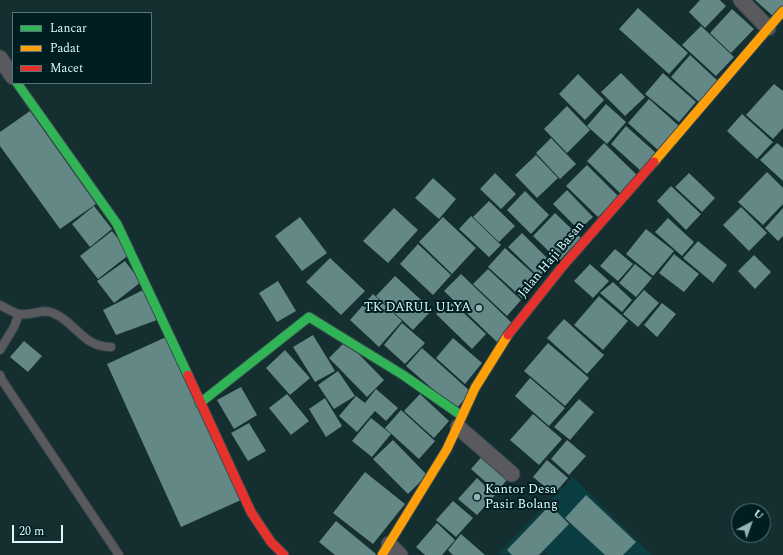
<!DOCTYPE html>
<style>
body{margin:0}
#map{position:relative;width:783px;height:555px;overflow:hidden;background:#152e30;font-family:Spectral,serif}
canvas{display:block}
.legend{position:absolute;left:12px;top:12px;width:140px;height:72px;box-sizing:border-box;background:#001d21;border:1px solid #587579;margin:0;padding:5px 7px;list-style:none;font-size:12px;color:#dcfafe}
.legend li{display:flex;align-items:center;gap:8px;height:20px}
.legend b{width:20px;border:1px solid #587579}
.north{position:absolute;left:731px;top:503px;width:40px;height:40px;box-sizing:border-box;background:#001d21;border:1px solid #587579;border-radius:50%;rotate:41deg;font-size:11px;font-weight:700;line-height:16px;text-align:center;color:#dcfafe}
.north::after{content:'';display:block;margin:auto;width:14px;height:18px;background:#96b3b6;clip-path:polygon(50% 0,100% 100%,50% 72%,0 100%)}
.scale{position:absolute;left:12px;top:525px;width:51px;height:18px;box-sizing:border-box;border:2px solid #dcfafe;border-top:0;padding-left:5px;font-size:12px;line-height:14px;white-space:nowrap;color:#dcfafe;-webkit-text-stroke:3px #001d21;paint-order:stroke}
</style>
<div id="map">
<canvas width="783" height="555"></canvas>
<ul class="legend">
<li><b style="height:5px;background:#30b455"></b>Lancar</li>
<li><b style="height:5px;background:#ff9f0a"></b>Padat</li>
<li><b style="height:5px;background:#e5322d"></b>Macet</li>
</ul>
<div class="north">U</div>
<div class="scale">20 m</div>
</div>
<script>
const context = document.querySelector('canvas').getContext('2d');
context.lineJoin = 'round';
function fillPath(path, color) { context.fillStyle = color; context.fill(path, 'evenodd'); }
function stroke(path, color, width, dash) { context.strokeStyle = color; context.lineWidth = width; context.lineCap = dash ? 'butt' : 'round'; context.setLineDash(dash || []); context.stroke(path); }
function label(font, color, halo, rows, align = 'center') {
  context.font = font + ' Spectral,serif'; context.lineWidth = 4; context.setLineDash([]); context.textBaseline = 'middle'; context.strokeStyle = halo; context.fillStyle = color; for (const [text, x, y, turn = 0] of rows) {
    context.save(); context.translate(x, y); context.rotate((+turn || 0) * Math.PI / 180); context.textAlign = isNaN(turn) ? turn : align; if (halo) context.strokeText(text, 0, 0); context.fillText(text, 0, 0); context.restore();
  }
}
fillPath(new Path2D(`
 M573,477L652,555H623L636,542L586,495L565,518L605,555H548L545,552L539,555L569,524L550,505L507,550L512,555L498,554Z`), '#0b3e42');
fillPath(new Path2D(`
 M700,0H720L726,6L705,28L689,12Z
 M755,0H783V7L774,17Z
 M638,8L688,53L669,74L619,29Z
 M732,9L754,29L731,53L710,33Z
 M701,26L734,57L716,76L682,45Z
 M690,55L718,81L699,102L671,77Z
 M621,73L645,97L625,116L601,92Z
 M663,73L696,102L679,122L645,94Z
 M578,74L604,100L585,120L559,94Z
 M774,84L783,91V128L773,139L746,115Z
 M649,99L679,126L658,150L628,123Z
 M606,104L626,122L607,144L587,126Z
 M567,106L590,130L567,153L544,129Z
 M30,111L96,204L60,229L0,146V132Z
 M742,114L773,142L757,159L727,131Z
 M626,126L656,153L641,171L611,144Z
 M551,138L576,164L560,179L536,153Z
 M604,143L639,177L622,195L587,161Z
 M777,143L783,148V181L760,160Z
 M536,155L558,178L537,198L515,175Z
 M587,165L619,197L598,217L566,186Z
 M767,172L783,188V204L763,225L738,202Z
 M495,173L516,194L501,209L480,189Z
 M689,173L715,198L702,212L675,187Z
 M433,178L456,199L439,219L415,198Z
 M671,186L701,214L686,230L657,201Z
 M567,190L593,217L579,230L553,204Z
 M525,191L549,215L531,234L507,210Z
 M489,201L515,226L499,242L473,217Z
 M94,206L112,229L90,247L72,224Z
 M741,207L767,233L749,251L723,225Z
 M394,208L418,230L388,263L363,241Z
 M783,208V236L778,241L765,228Z
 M555,213L581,238L559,261L533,236Z
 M471,216L501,245L489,257L459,229Z
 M300,217L327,253L302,271L275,236Z
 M443,217L476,248L452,274L419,242Z
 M668,218L694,242L682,256L655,232Z
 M646,229L674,251L653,276L626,254Z
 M112,231L130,254L98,279L80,256Z
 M522,233L552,263L539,277L508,247Z
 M698,241L727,265L713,283L683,258Z
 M418,244L451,275L433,295L400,264Z
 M505,248L539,279L522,298L488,267Z
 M615,249L633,264L618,281L600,266Z
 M674,254L699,274L684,292L659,273Z
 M754,255L771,272L755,289L738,271Z
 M330,258L365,291L341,315L306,282Z
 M125,261L141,282L114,303L97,281Z
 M590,264L609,281L593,298L574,281Z
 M635,264L652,278L636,297L619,283Z
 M488,269L521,300L507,316L473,284Z
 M461,274L514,325L497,342L444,291Z
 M395,276L432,310L413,330L376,296Z
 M278,281L296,311L277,322L259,293Z
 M613,282L632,300L622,312L600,293Z
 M143,290L157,320L116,335L103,310Z
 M644,290L659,303L638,327L623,314Z
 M373,294L402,321L379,347L350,320Z
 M599,296L628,321L603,350L574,325Z
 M450,300L486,334L472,349L436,314Z
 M662,303L676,314L657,337L644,325Z
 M564,319L604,355L587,374L547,338Z
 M402,323L425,343L405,364L384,345Z
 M313,335L335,371L315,382L293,347Z
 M166,337L241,500L181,527L107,364Z
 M453,338L482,363L465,384L436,358Z
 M24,341L42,356L28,372L10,357Z
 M346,341L384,380L367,397L329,358Z
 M548,343L589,378L565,406L524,371Z
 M422,348L471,392L456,409L406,366Z
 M285,350L310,378L290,395L266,368Z
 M338,371L355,396L334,409L318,385Z
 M530,378L565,408L549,426L515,396Z
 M241,387L257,415L234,429L217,400Z
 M376,389L398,408L386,421L375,411L357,432L339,416L356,396L365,403Z
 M287,394L309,421L291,435L269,408Z
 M420,394L449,421L434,438L404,411Z
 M325,398L342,426L326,437L309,409Z
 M579,399L594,412L570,440L554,427Z
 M401,410L435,441L419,459L385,428Z
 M533,414L562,439L539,465L510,440Z
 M371,418L391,434L372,457L352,441Z
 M249,423L266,451L248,461L231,433Z
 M393,440L427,475L408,494L373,459Z
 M567,440L586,456L569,475L551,459Z
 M484,454L509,477L497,492L471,469Z
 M547,460L568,478L554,494L533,477Z
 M365,472L405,504L373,544L333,513Z
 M477,478L495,495L477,515L458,499Z
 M586,495L636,542L623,555H605L565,518Z
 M453,501L473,518L456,537L436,520Z
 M550,505L569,524L539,555H512L507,550Z
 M336,521L376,554L375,555H335L319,542Z
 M437,523L455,540L442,555H425L416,547Z
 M461,534L485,555H453L448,550Z`), '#648886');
const lane = new Path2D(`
 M0,305C6,308 13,313 20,314C32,316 42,308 53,313C76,322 82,347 111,347
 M0,350L14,327L19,314
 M0,375L2,380L119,555`);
const street = new Path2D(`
 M741,0L768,28
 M0,58L13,77
 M458,427L512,474
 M389,544L400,555`);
const fast = new Path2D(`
 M17,83L117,224L188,375
 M200,403L309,317L403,375L462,416`);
const slow = new Path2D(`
 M654,162L783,11
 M382,555L447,449L475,388L508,335`);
const jam = new Path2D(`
 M508,335L562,267L654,162
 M188,375L251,512L271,542L284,555`);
stroke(lane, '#33494a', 10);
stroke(street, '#33494a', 17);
stroke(fast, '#33494a', 11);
stroke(slow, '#33494a', 11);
stroke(jam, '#33494a', 11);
stroke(lane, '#5a595e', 8);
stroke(street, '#5a595e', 15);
stroke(fast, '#30b455', 9);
stroke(slow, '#ff9f0a', 9);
stroke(jam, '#e5322d', 9);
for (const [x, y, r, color] of [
 [479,308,4,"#96b3b6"],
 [477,497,4,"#96b3b6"]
]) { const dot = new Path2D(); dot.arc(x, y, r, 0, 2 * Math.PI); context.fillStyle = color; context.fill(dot); stroke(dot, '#001d21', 1.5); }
label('13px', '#dcfafe', '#001d21', [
 ["Jalan Haji Basan",552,260,-50]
]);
label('13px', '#dcfafe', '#001d21', [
 ["TK DARUL ULYA",471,308],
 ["Kantor Desa",485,490,"left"],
 ["Pasir Bolang",485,505,"left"]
], 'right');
</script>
